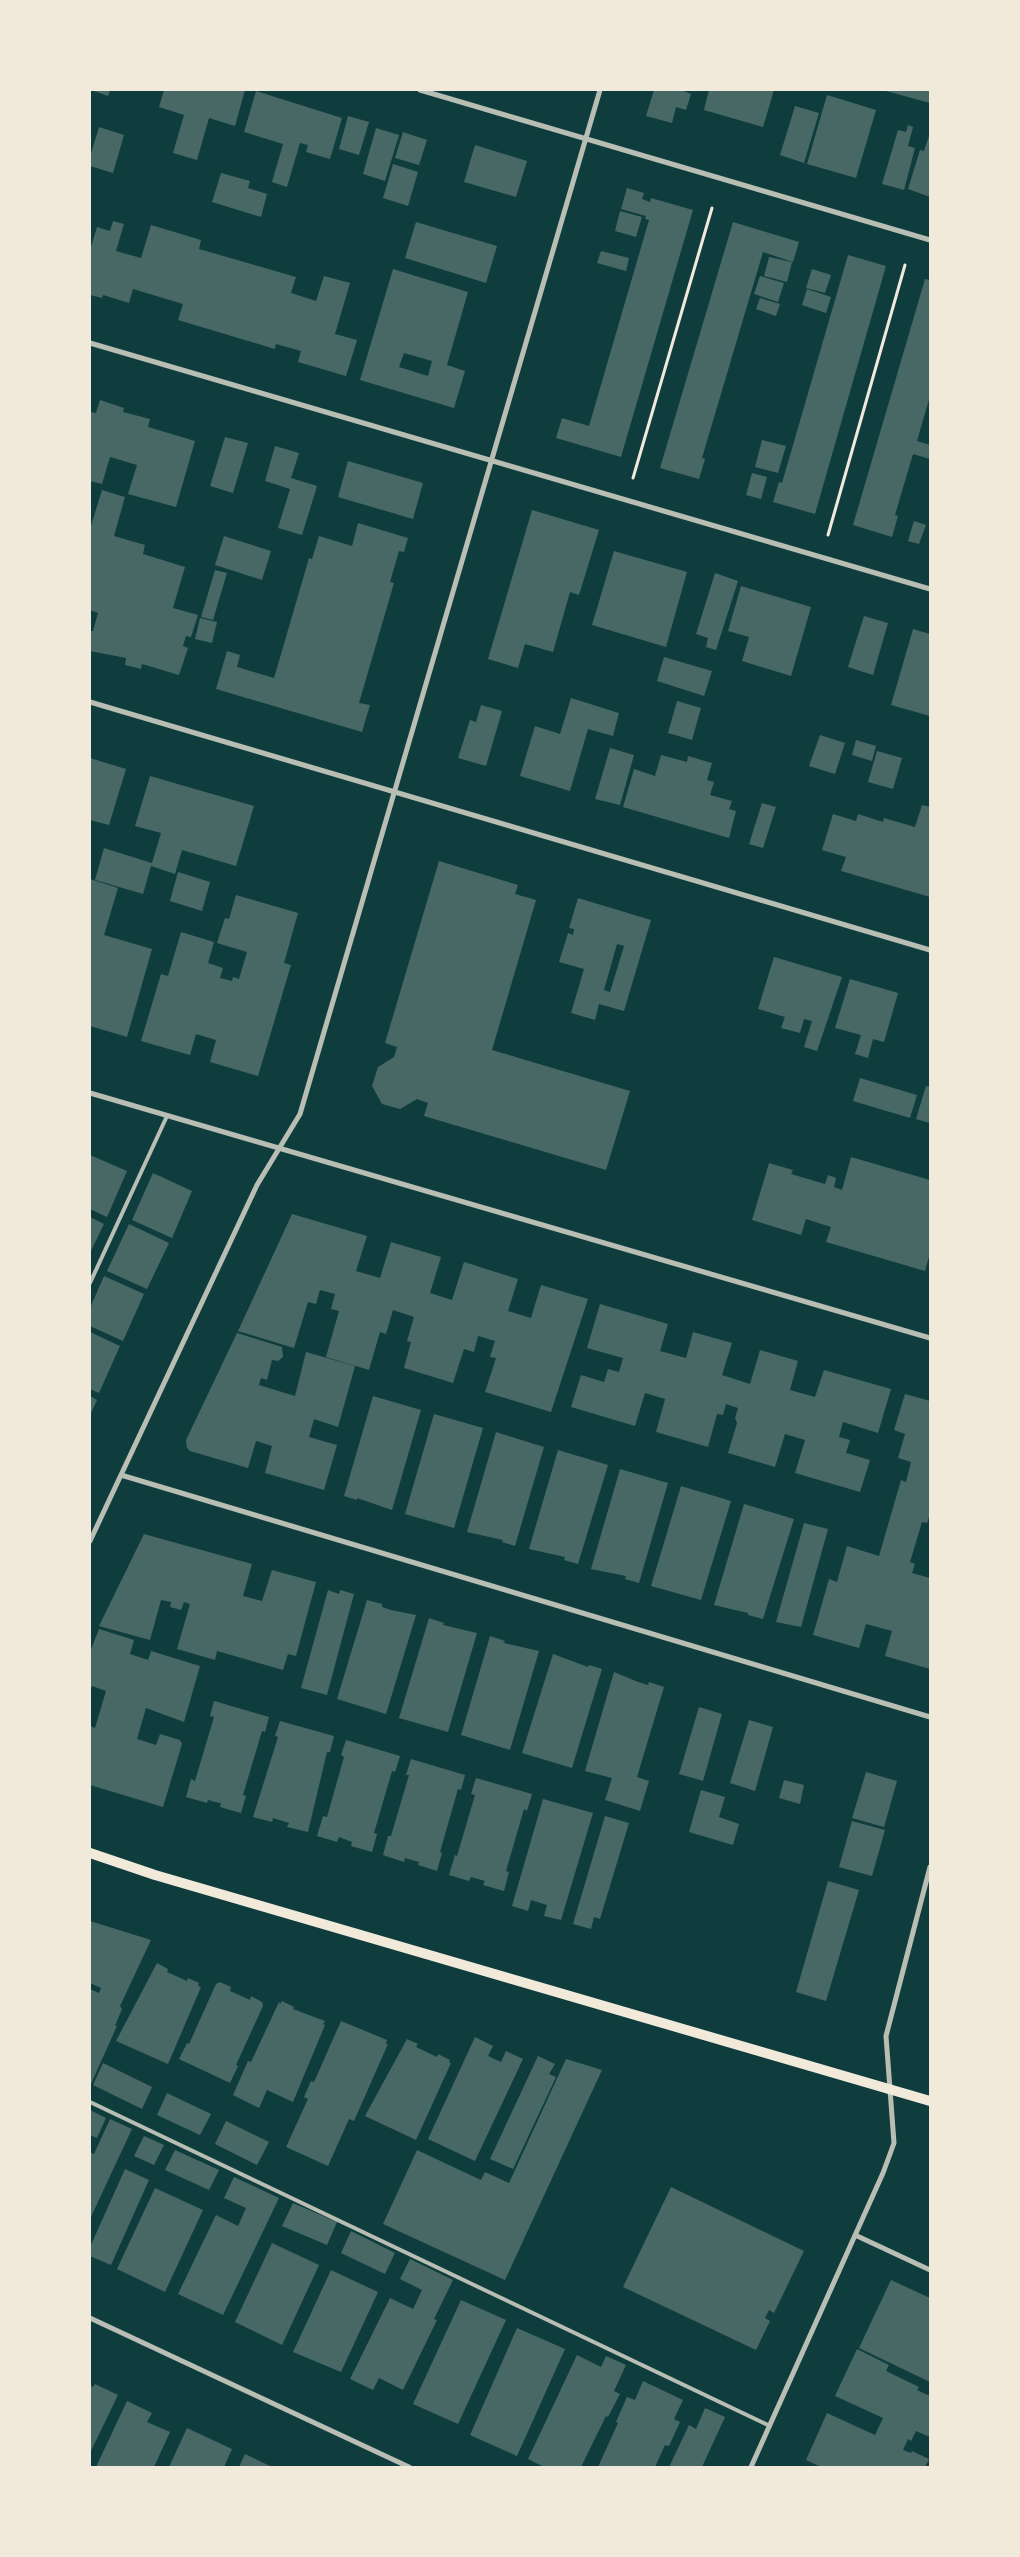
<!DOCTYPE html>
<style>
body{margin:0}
#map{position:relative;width:1020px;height:2557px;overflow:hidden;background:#0f3d3e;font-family:"PT Sans Narrow",sans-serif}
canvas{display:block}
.frame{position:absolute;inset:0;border:91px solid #f1e9da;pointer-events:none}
</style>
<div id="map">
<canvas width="1020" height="2557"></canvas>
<div class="frame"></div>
</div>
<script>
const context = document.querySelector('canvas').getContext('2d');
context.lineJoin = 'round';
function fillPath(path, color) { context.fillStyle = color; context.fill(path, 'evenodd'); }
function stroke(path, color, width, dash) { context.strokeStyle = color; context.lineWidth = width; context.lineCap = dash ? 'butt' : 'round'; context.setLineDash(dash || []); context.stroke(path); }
fillPath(new Path2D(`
 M91,90H110L108,96Z
 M164,90H245L235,126L209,118L197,160L173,153L184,115L159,107Z
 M654,90H681L691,94L686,110L676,107L672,123L646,116Z
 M709,90H774L763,127L704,110Z
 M886,90H930V103L886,91Z
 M256,91L342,118L330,159L306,152L308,145L300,143L287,187L272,182L283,144L244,132Z
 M827,95L876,110L856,178L807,164Z
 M795,106L819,113L804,163L780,155Z
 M348,116L369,122L359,155L339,149Z
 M908,125L913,127L908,146L915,148L904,190L882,184L898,130L906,132Z
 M99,127L124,135L113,173L90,166V157Z
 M376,128L399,135L385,181L363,174Z
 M403,132L427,140L419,165L395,158Z
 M930,133V197L908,189L920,150L924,151Z
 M475,145L527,161L516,197L464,182Z
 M393,164L418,172L408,206L383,198Z
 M221,173L250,181L248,188L267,194L261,217L212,202Z
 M627,188L644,193L642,199L650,202L651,198L693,210L621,457L556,438L562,418L589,426L649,220L645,219L646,216L621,209Z
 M620,211L642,217L636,237L615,231Z
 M113,221L124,224L116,251L141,258L151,225L201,240L199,249L296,277L291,293L316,301L324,276L350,283L335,334L357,340L346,376L298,362L301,351L276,344L275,349L178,320L183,304L133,289L129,303L103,295L102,298L90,295V250L97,227L110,231Z
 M416,222L497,246L486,283L405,258Z
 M733,222L799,242L793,262L763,252L702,458L705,459L699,479L660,468Z
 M601,251L629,258L626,271L597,263Z
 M848,255L886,266L815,514L773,502L779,482L782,483Z
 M769,257L792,262L787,282L764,276Z
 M393,269L468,292L447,365L465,371L454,408L360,380ZM404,353L432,361L428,376L399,367Z
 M812,269L831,275L825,293L806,288Z
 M760,276L784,283L778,302L754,294Z
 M925,279L930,280V396L917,441L930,445V459L913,454L895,515L898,516L892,537L853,525Z
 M807,289L831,297L826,313L802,305Z
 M760,298L780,304L776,316L756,309Z
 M100,400L124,408L123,412L150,419L148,427L195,441L176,507L128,494L137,465L110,457L102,484L90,481V412L96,413Z
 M225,437L248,443L233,493L210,486Z
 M762,440L786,446L778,473L755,467Z
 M275,446L299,453L291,478L317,486L302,535L278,528L290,489L265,481Z
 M348,461L423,483L413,519L338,497Z
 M752,473L767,477L761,499L746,495Z
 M102,490L125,497L114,536L145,545L143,554L185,567L173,608L198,615L191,637L186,636L183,646L188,648L179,675L142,664L141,669L125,665L126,658L90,651V631H93L98,613L90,610V529Z
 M532,510L599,530L579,595L570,592L553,652L525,644L518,668L488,659Z
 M914,521L926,525L919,544L908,541Z
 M358,523L408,538L404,552L399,551L390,582L394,583L359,703L370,705L362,732L216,689L227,651L240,655L237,667L274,678L309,558L312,559L319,536L352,546Z
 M224,536L271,551L262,580L215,565Z
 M614,551L687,572L666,647L592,625Z
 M215,570L227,573L213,620L201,617Z
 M715,573L738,581L716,650L706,647L708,638L696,634Z
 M741,586L811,607L791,676L742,661L749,637L728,631Z
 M864,616L888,623L873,675L848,667Z
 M200,618L217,622L212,643L195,639Z
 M913,629L930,634V716L891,705Z
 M664,657L712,671L704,696L657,681Z
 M571,698L619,713L613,736L588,729L570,791L520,776L535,726L560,734Z
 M677,701L701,708L692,740L668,733Z
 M481,705L502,711L486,766L458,758L470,720L476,722Z
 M820,735L845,743L835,774L809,766Z
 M856,740L876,746L872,761L852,755Z
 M610,748L634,755L620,805L595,799Z
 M877,751L902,758L893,789L868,782Z
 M661,755L687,762L688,756L712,763L707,780L714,782L710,795L732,801L729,809L736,811L729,838L623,807L634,769L655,776Z
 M90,758L126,769L109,825L90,820Z
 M150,776L254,806L236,866L182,850L175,874L151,866L143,894L95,880L104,848L152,863L161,833L135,826Z
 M762,803L776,807L763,848L749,844Z
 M922,805L930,807V897L841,871L846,857L822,850L833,814L856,821L858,814L883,822L884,818L915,827Z
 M439,861L518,885L515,894L536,900L492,1050L630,1091L606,1170L424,1116L428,1103L417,1099L400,1109L382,1104L372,1086L378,1067L394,1057L397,1047L385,1043Z
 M178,872L210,882L202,911L170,901Z
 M90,879L118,888L104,935L152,949L127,1037L90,1026Z
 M236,895L298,913L284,963L291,965L258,1076L210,1062L216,1040L196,1034L190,1055L141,1041L161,974L168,976L181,932L214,942L208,963L223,968L220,978L232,981L233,977L239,979L247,952L217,943L225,918L229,919Z
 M578,898L651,920L624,1011L599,1004L595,1020L571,1013L584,969L559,962L568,933L573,935L574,929L569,928ZM617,944L624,946L610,992L604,990Z
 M774,957L842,977L817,1051L804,1047L812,1021L804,1019L800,1033L781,1028L785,1017L758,1009Z
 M850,979L898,993L884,1042L873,1039L868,1058L855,1054L861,1035L835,1028Z
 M860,1078L917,1095L910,1118L853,1101Z
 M926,1086L930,1087V1123L916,1119Z
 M90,1155L127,1171L107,1217L90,1209Z
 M851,1157L930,1180V1253L925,1271L826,1242L831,1227L806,1219L801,1235L752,1220L769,1163L793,1170L791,1174L825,1184L828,1175L836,1178L834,1187L842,1190Z
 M153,1173L192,1191L172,1238L132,1220Z
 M292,1214L367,1236L356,1271L380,1278L391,1242L441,1257L430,1293L452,1300L464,1262L518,1279L508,1311L531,1318L541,1285L588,1299L551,1412L485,1392L496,1358L490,1357L495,1341L478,1336L474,1352L464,1349L453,1383L404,1368L411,1342L407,1341L414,1317L393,1310L386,1334L380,1332L369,1370L326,1357L339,1311L331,1309L335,1294L320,1290L316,1304L308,1302L294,1348L238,1331Z
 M90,1217L104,1224L90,1253Z
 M129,1224L169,1243L147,1289L107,1271Z
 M104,1276L144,1294L123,1341L90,1326V1308Z
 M600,1304L668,1324L660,1351L686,1358L693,1332L732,1343L722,1375L750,1384L760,1350L798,1361L790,1390L815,1397L824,1370L891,1389L878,1433L843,1422L839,1437L850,1440L846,1453L870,1460L860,1492L795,1473L805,1440L785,1434L775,1467L728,1453L737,1423L735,1418L738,1408L726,1404L723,1415L717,1414L708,1447L656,1432L665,1399L645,1393L635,1426L571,1407L581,1375L604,1382L608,1369L619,1372L623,1358L587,1348Z
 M90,1332L120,1346L99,1393L90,1389Z
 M237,1333L282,1347L283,1357L278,1361L272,1360L267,1380L261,1378L259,1385L295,1396L306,1352L355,1366L338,1427L314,1419L309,1437L337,1445L324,1490L265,1473L272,1446L256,1441L248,1468L190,1451L187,1448L186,1440Z
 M905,1394L930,1401V1514L927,1523L922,1522L910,1562L915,1564L912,1573L930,1578V1669L885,1656L892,1631L866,1624L859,1648L813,1635L829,1579L837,1582L847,1546L879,1556L901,1480L906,1482L911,1462L898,1458L905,1434L894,1430Z
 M90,1396L97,1400L90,1415Z
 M373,1396L421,1410L392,1510L357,1498V1500L344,1496Z
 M434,1414L483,1428L454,1528L405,1514Z
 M496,1432L544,1447L515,1546L502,1542L503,1540L467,1532Z
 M558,1450L608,1465L578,1564L564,1560L565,1557L529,1549Z
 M620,1469L668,1483L639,1583L625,1579L626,1576L591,1569Z
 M681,1486L731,1501L701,1600L651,1586Z
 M744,1504L794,1519L763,1619L748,1615V1613L714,1605Z
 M804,1523L828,1529L801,1627L776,1622Z
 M144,1534L252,1564L243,1596L262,1601L272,1570L316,1582L296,1656L288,1654L283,1670L217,1651L215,1660L177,1649L190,1604L184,1602L181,1610L170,1607L171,1602L161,1600L150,1640L99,1626Z
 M328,1590L339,1594L340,1590L354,1594L327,1695L301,1688Z
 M367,1600L382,1604V1607L391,1610L416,1615L386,1714L337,1699Z
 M429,1618L444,1623L443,1625L477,1633L448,1732L399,1718Z
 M99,1629L134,1640L130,1654L148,1660L151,1651L200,1666L184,1722L146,1708L137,1739L156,1745L160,1734L180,1740L182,1744L163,1807L90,1785V1726L95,1728L106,1691L92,1686L90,1690V1652Z
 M490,1636L505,1641L504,1643L539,1651L510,1750L461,1735Z
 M553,1654L588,1667L589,1665L602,1669L572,1768L522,1753Z
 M614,1672L638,1682L648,1685L649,1682L664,1687L637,1777L649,1781L640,1811L605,1800L612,1778L585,1771Z
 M214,1701L269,1717L265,1732L262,1731L243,1795L246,1796L241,1813L220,1807L221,1803L215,1802L208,1800L207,1803L186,1797L191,1779L195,1781L214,1717L210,1716Z
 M699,1707L722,1714L703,1781L679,1774Z
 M749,1720L773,1727L755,1791L730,1783Z
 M280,1721L334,1736L330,1752H327L308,1832L287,1827L289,1823L273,1818L272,1822L253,1817L278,1737L275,1736Z
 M346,1740L400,1756L395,1772L392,1771L374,1833L377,1834L372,1852L351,1846L352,1842L339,1837L337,1842L317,1836L323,1816L327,1817L344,1757L341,1755Z
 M411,1759L465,1775L461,1790L458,1789L440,1852L442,1853L437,1871L418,1865L419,1862L405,1858L404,1862L383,1855L388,1836H391L409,1775H406Z
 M866,1772L897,1781L884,1827L852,1818Z
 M476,1778L532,1794L527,1811L524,1809L506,1871L509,1872L504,1891L483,1885L485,1881L471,1877L469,1881L449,1875L455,1855L457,1856L475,1795L471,1794Z
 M784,1780L804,1785L800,1804L779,1798Z
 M701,1790L725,1797L719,1817L739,1824L733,1845L689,1832Z
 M543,1799L593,1813L561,1920L544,1916L547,1905L531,1900L528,1911L512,1906Z
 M605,1816L629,1823L600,1919L594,1917L591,1929L573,1924Z
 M852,1821L885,1830L872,1876L839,1867Z
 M828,1881L859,1890L826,2001L796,1992Z
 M90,1921L151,1940L120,2006L122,2009L115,2026H117L90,2086V1989L99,1993L101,1988L90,1983Z
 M157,1963L168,1969L167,1972L187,1981L188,1978L199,1983L198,1986L201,1987L168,2064L116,2041Z
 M220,1982L231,1987L230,1991L239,1995L250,2000L251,1996L262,2002L263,2006L236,2065L238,2066L230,2083L179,2059L187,2043L189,2044L216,1984Z
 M282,2001L294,2007L293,2009L325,2021L323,2024L325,2025L293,2102L267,2090L259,2108L233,2095L248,2061L251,2062L279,2002L280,2004Z
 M341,2021L387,2040L386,2044H388L354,2121L349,2119L328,2166L286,2147L308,2099L304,2097L311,2081L314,2082Z
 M475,2037L493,2046L488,2056L501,2062L506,2051L523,2059L475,2161L428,2139Z
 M407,2039L418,2044L416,2047L437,2057L438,2054L450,2060L449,2062L451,2063L416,2140L365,2116Z
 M538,2056L555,2064L549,2074L556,2077L513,2169L490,2159Z
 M566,2059L602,2070L505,2280L383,2224L417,2150L481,2180L485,2172L509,2183Z
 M103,2063L152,2087L142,2109L93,2085Z
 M167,2093L211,2114L200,2135L157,2115Z
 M90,2110L106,2118L97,2138L90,2135Z
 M110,2119L132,2129L90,2219V2152L94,2154Z
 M226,2121L269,2142L257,2165L215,2144Z
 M144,2136L164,2145L154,2165L134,2156Z
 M175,2150L219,2170L209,2190L165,2170Z
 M125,2169L149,2180L111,2265L90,2256V2247Z
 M234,2177L279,2198L223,2315L178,2294L216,2215L238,2226L246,2208L224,2198Z
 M671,2187L804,2251L774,2313L769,2310L765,2318L770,2321L756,2350L623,2287Z
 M155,2188L203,2210L165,2292L117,2269Z
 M293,2203L337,2222L327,2245L282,2226Z
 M351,2231L395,2253L385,2274L341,2253Z
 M272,2243L319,2265L282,2345L235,2322Z
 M410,2259L453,2280L434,2319L437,2320L403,2390L379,2378L373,2390L350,2379L390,2298L413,2309L422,2290L400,2279Z
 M331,2270L378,2292L341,2372L293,2352Z
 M891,2280L930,2298V2382L859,2348Z
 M461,2300L506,2320L458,2424L413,2404Z
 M517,2328L565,2349L517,2456L470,2435Z
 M857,2349L889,2365L886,2371L919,2387L917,2390L930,2396V2437L916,2431L911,2441L908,2439L903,2450L911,2453L912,2451L929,2459L925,2467H821L806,2460L827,2413L875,2435L883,2418L835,2396Z
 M577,2355L601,2367L606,2356L626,2365L614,2391L620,2394L608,2417L606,2416L581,2467H544L528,2459Z
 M643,2381L683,2400L674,2419L680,2422L669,2446L665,2445L655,2467H598L618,2423L616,2422L627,2397L635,2400Z
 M95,2384L118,2395L90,2453V2385L93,2387Z
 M127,2401L152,2413L147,2422L170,2432L154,2467H96Z
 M705,2408L725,2417L702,2467H669L689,2425L696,2429Z
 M187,2428L232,2449L224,2467H169Z
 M245,2454L272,2467H239Z`), '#486865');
stroke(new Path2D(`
 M633,478L712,208
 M828,535L905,265`), '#f1e9da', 3);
stroke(new Path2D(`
 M90,1283L167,1116
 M90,2102L770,2426`), '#b8beb3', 4);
stroke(new Path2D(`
 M420,90L930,240
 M90,343L930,589
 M90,702L930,950
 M90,1093L930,1338
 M121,1475L930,1717
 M90,1541L257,1185L300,1114L600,90
 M855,2235L930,2270
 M90,2318L409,2467
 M751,2467L883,2173L894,2143L886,2036L930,1867`), '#b8beb3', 5);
stroke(new Path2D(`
 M90,1853L155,1875L930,2101`), '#f1e9da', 10);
</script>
